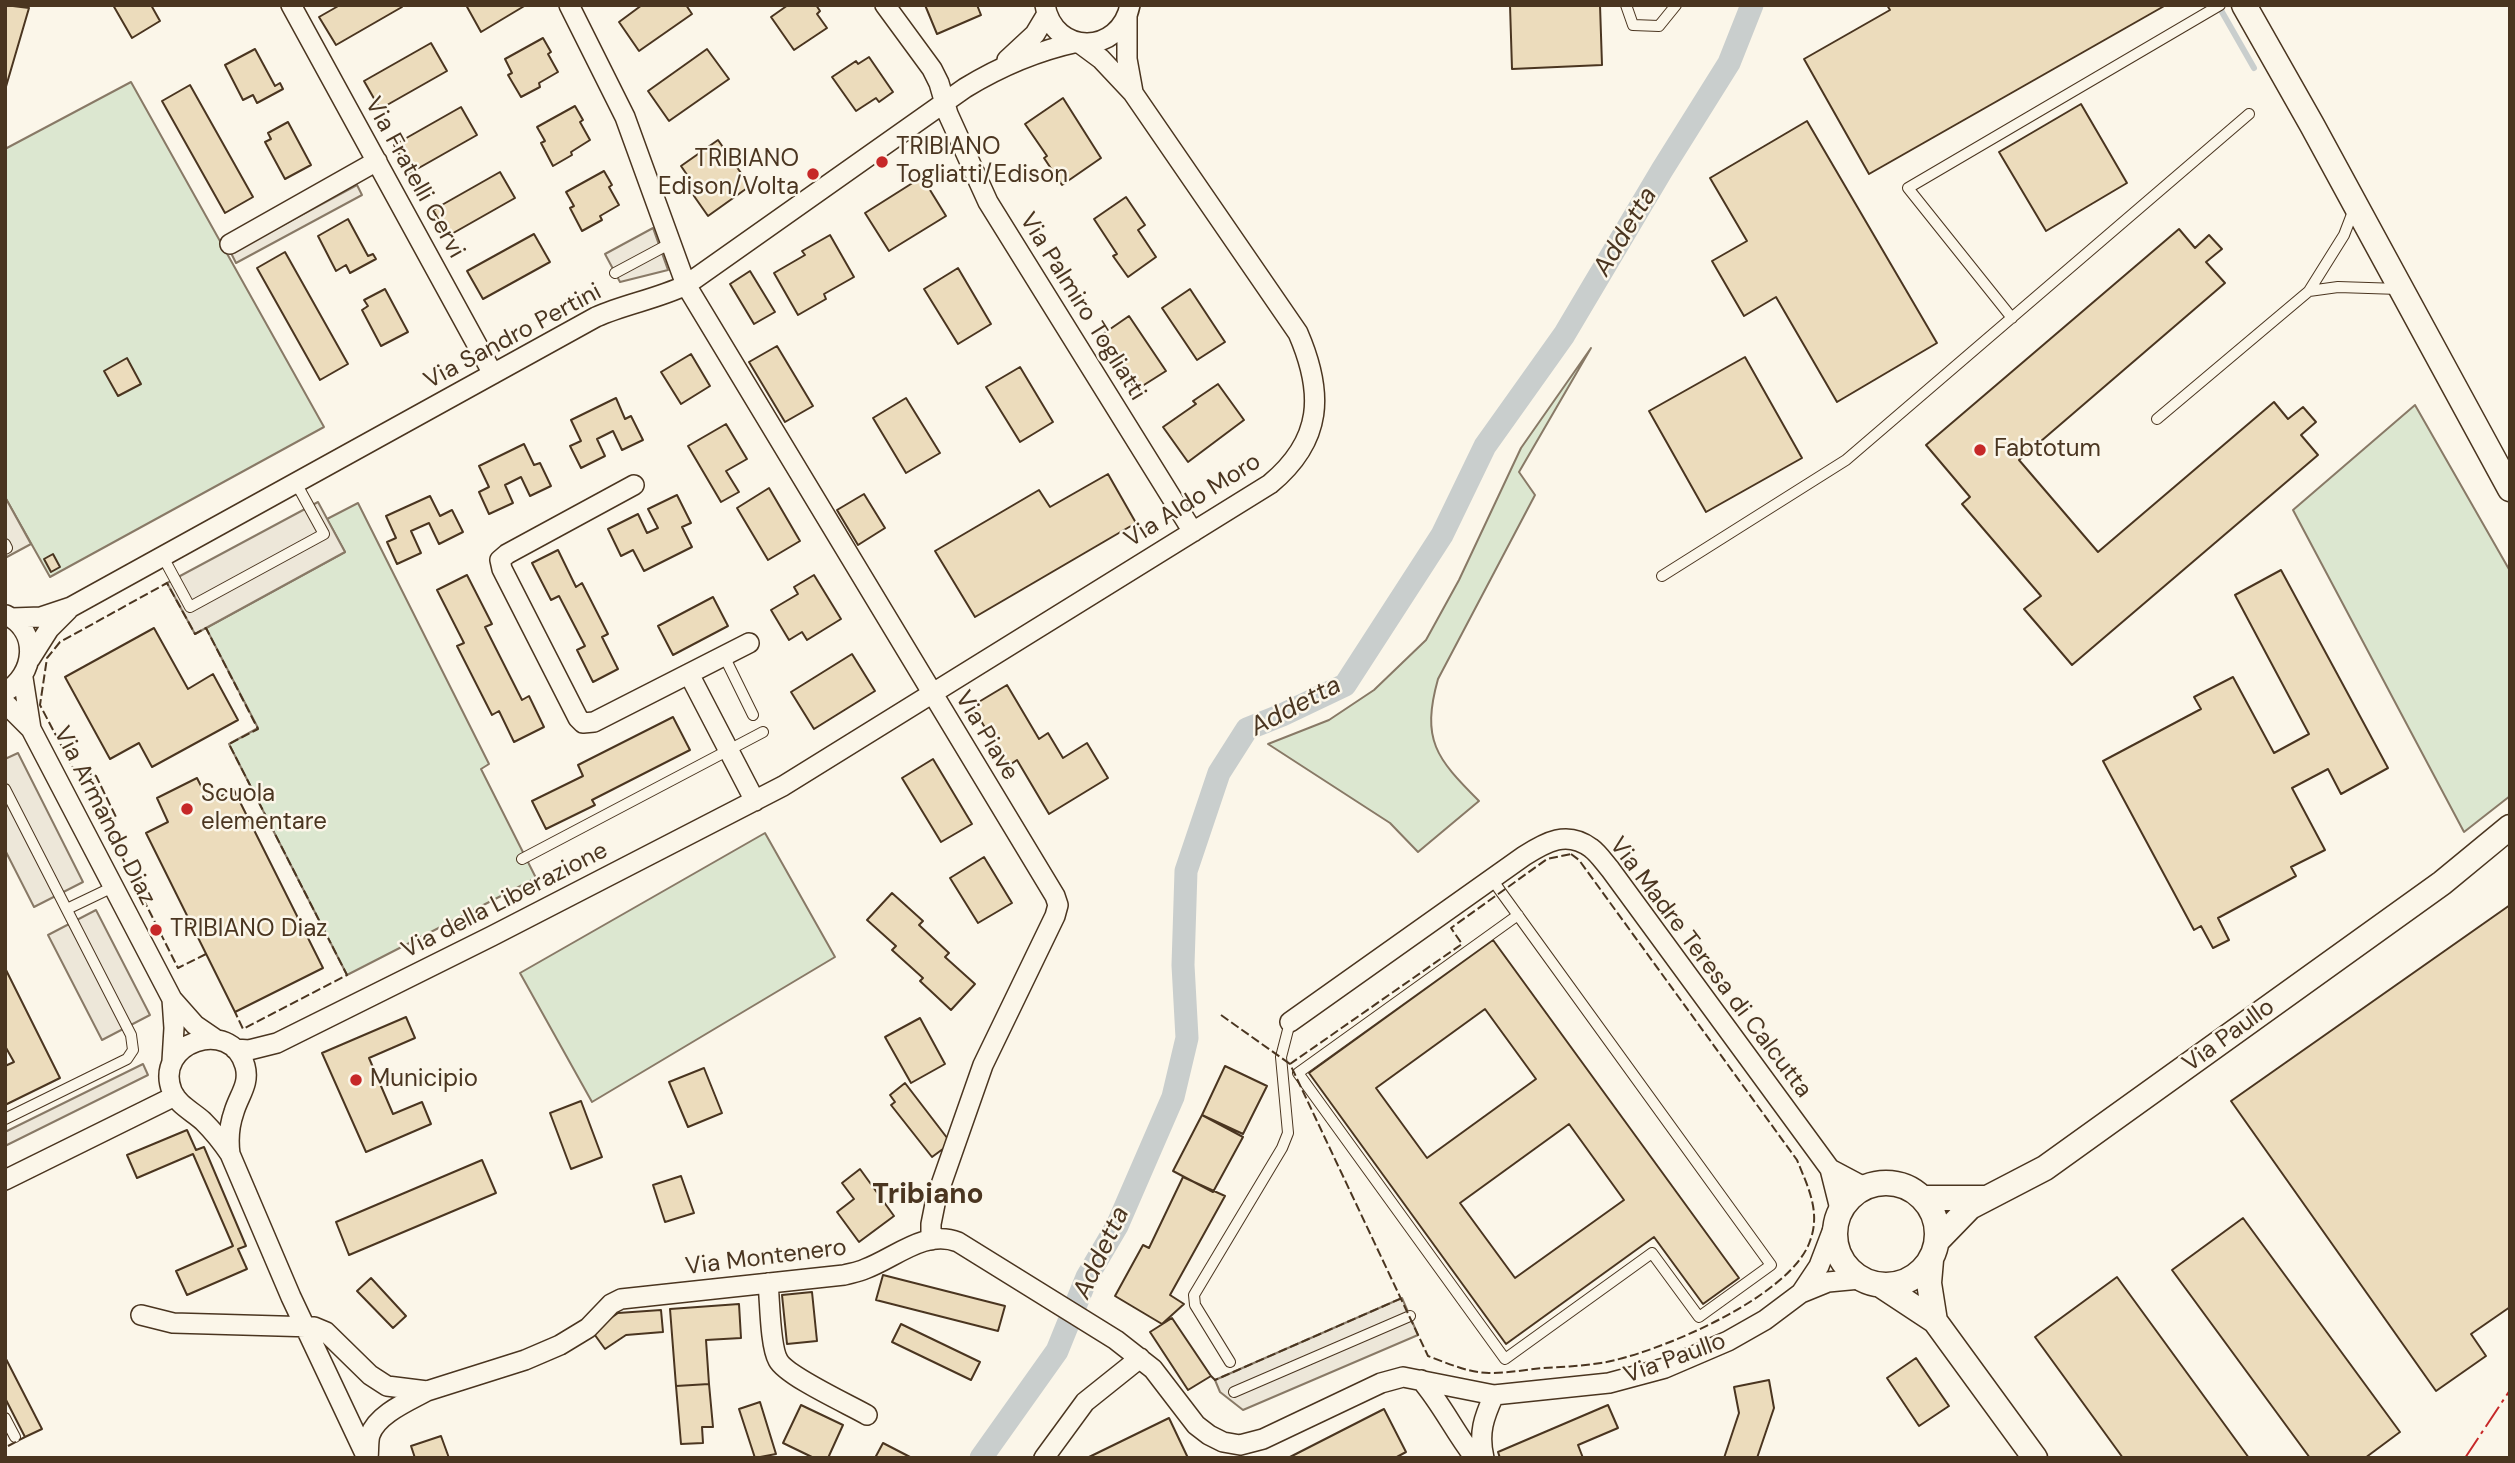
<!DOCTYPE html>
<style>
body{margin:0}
#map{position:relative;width:2515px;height:1463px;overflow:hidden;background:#fbf6e9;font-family:"DM Sans",sans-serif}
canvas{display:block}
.frame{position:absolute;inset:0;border:7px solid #4a3520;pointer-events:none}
</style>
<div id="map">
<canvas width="2515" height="1463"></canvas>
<div class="frame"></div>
</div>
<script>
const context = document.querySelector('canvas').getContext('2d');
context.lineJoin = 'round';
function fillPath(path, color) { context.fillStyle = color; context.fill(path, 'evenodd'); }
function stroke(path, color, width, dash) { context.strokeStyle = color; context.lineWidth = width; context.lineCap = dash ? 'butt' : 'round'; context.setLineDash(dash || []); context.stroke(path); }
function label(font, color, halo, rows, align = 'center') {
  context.font = font + ' "DM Sans",sans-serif'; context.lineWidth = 5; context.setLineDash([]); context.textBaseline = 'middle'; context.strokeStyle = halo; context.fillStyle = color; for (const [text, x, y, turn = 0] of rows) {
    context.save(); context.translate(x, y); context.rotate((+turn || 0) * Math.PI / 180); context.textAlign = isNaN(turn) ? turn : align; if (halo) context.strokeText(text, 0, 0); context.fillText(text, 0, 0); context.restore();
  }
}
const green = new Path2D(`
 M131,82L324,427L50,577L5,497V149Z
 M1591,348L1519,472L1535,495L1438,679C1421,740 1436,758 1479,801L1418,852L1390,823L1268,744L1329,720L1374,690L1426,640L1459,580L1521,448Z
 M2415,405L2510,571V796L2464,832L2293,510Z
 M358,503L489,764L481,769L536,878L347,975L229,744L258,728L206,628L345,552L327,519Z
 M765,833L835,957L592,1102L520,973Z`);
fillPath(green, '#dce7d0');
stroke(green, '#887966', 2);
const parking = new Path2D(`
 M357,185L362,195L236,263L231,253Z
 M653,228L668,270L620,282L605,254Z
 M5,497L31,544L5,558Z
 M318,502L345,552L195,634L167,583Z
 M18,753L83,882L34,907L5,850V759Z
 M96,910L150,1015L102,1040L48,935Z
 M143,1064L148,1075L5,1146V1132Z
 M1402,1298L1418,1335L1243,1410L1220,1392L1215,1380Z`);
fillPath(parking, '#ede7d9');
stroke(parking, '#887966', 2);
stroke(new Path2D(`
 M2218,5L2254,68`), '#c9cecd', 6);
stroke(new Path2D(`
 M981,1458L1057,1351L1087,1277L1117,1226L1173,1097L1187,1038L1183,965L1186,871L1219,773L1247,729L1282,715L1345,685L1442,535L1485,446L1564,335L1662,170L1729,63L1752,5`), '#c9cecd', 23);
const building = new Path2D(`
 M5,5L29,8L5,90Z
 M113,5H151L160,21L132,38Z
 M340,5H401L402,7L336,45L319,17Z
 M466,5H526L481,32Z
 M642,5H686L692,14L639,51L619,22Z
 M788,5H816L820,11L817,14L827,28L794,50L771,17Z
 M925,5H977L981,15L937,34Z
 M1510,5H1600L1602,65L1512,69Z
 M1887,5H2166L1869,174L1804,59L1890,10Z
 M543,38L551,52L548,54L558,72L539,83L540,87L521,97L508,75L512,73L505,59Z
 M431,43L447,71L380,109L364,81Z
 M255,49L275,86L280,83L283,89L257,103L253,95L243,100L225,65Z
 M707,49L729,79L669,121L648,91Z
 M869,57L893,92L879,102L876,98L856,111L832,77L856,61L858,64Z
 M190,85L253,197L225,213L162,101Z
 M1063,98L1101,158L1062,185L1044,158L1047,156L1025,124Z
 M2081,104L2127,183L2046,231L1999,152Z
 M575,106L583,120L580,122L590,140L571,152L572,155L553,166L541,143L545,141L537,127Z
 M461,107L477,135L410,173L394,145Z
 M1807,121L1937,343L1837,402L1776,297L1744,316L1712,261L1747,241L1710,178Z
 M288,122L311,165L285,179L265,142L271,139L268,133Z
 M718,140L750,186L708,216L687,186L692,182L681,166Z
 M604,171L612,185L609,187L619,205L600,216L602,220L582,231L570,208L574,206L566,192Z
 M500,172L515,198L448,236L433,210Z
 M922,177L946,216L889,251L865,213Z
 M1126,197L1145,225L1138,230L1156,257L1128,277L1113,256L1117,254L1094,219Z
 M348,219L368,256L373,254L376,259L350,273L346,265L336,271L318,236Z
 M2179,229L2195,248L2209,235L2222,249L2206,262L2225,283L2019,460L2098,552L2274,402L2288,419L2303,407L2316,422L2301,435L2318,455L2072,665L2024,609L2041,596L1962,504L1970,497L1926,445Z
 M534,234L550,262L483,299L467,271Z
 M830,235L854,277L824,294L826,299L798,315L774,273L805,255L802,251Z
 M285,252L348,364L320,380L257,268Z
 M958,268L991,324L958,344L924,289Z
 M750,271L775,312L754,324L730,284Z
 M385,289L408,332L381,346L362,310L368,306L364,300Z
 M1190,289L1225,342L1197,360L1162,308Z
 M1129,316L1166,371L1136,390L1100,336Z
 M777,346L813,406L785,422L749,362Z
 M691,354L710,386L681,404L661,372Z
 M1745,357L1802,458L1706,512L1649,411Z
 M127,358L141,384L118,396L104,371Z
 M1020,367L1053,422L1020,442L986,387Z
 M1218,384L1244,420L1188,462L1163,427L1196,404L1193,401Z
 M616,398L625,419L631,416L643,440L622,450L613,431L597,439L605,456L581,468L570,446L581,441L571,420Z
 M906,398L940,453L906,473L873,418Z
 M726,424L747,459L726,471L739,492L721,502L688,446Z
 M524,444L534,465L540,463L551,486L530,496L521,477L505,485L513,503L489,514L479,492L489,487L479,466Z
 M1108,474L1136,523L975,617L935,551L1039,490L1050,507Z
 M769,488L800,541L768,560L737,508Z
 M864,494L885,528L858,545L837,510Z
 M677,495L691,523L682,527L692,547L644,571L633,550L621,556L608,529L638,514L647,533L658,528L648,509Z
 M430,496L440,516L452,510L463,532L439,544L429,523L411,531L421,553L397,564L387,542L396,538L386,516Z
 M558,550L576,587L582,583L608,634L602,637L618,669L593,682L577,650L585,646L559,596L551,600L532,563Z
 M53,554L60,567L51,572L44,559Z
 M2281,570L2388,768L2341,794L2328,769L2292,788L2325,850L2291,867L2296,876L2218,918L2229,940L2213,948L2201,926L2194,930L2103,761L2201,709L2194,697L2233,677L2274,753L2309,734L2235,595Z
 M467,575L492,624L485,627L522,700L529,696L544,727L514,742L499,711L492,715L457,646L464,643L437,590Z
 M814,575L841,619L807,640L802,632L789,640L771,610L798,594L794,587Z
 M713,597L728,626L673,655L658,626Z
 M154,628L188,689L213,674L238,720L152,767L139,743L110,759L65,677Z
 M852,654L875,691L814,729L791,692Z
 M1007,685L1039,739L1048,733L1063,758L1087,743L1108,778L1049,814L1017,760L1008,766L972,706Z
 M673,717L690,750L592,800L595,805L546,829L532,801L583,776L578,765Z
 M933,759L972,824L941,842L902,778Z
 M197,778L209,802L234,790L323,968L235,1012L146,833L168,822L157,798Z
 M984,857L1012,903L978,923L950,878Z
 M892,893L923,921L919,925L949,953L945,957L975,984L951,1010L920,981L923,978L892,950L896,946L867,920Z
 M2510,905V1307L2471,1334L2486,1356L2436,1391L2231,1101Z
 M1493,940L1739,1278L1703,1304L1654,1237L1506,1344L1309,1073ZM1485,1009L1536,1079L1427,1158L1376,1088ZM1569,1124L1624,1200L1515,1278L1460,1203Z
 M5,968L60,1078L5,1105V1066L14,1062L5,1046Z
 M406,1017L415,1038L369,1058L393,1114L422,1102L431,1124L366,1152L322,1053Z
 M920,1018L945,1064L911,1083L885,1037Z
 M1225,1066L1267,1086L1243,1134L1202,1115Z
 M704,1068L722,1113L688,1127L669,1082Z
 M905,1083L951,1143L932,1157L891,1105L895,1102L890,1095Z
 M581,1101L602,1157L571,1169L550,1113Z
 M1202,1115L1243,1137L1213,1192L1173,1171Z
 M187,1130L196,1150L204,1147L246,1246L238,1249L247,1269L187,1295L176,1271L233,1246L193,1154L137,1178L127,1155Z
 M482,1160L496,1193L349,1255L336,1222Z
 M860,1169L894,1216L859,1242L837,1212L854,1199L842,1183Z
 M681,1176L694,1213L665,1222L653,1185Z
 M1183,1177L1225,1196L1170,1295L1184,1304L1162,1324L1115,1296L1143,1245L1149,1248Z
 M2243,1218L2400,1432L2365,1458H2310L2172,1270Z
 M883,1275L1005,1306L998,1331L876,1300Z
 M2117,1277L2249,1458H2123L2035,1337Z
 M371,1278L406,1316L393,1328L357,1291Z
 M812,1292L817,1341L787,1344L782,1295Z
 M739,1304L741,1338L706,1340L709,1384L676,1386L670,1309Z
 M661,1310L663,1332L626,1335L605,1349L592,1331L618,1313Z
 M1172,1318L1211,1376L1188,1390L1150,1332Z
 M901,1324L980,1362L971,1380L892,1342Z
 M5,1357L42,1429L25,1437L5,1398Z
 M1916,1358L1949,1406L1919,1426L1887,1378Z
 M1769,1380L1774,1408L1757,1458H1724L1739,1413L1734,1387Z
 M709,1384L713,1427H702L703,1443L681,1444L676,1386Z
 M760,1402L776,1454L755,1458L739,1409Z
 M801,1405L843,1425L828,1458H814L783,1443Z
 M1608,1405L1618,1428L1578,1445L1583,1458H1500L1498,1452Z
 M1384,1409L1406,1452L1395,1458H1288Z
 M1169,1418L1188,1458H1087Z
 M441,1436L449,1458H415L411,1446Z
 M883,1443L912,1458H875Z`);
fillPath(building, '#ecdcbc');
stroke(building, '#4a3520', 2);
const service = new Path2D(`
 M1626,5L1633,25L1659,26L1676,5
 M615,273L671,243
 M2309,291L2338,287L2399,289
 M2012,318L1908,188L2220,5
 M2157,419L2309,291L2344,235L2354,209
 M5,544L7,548L5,549
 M163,557L190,607L324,534L296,483
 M1662,576L1846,460L2249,114
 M724,656L753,715
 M5,789L131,1035L133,1050L127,1059L5,1119
 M522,859L763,732
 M1492,879L1501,892L1771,1265L1699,1317L1652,1253L1505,1359L1298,1073L1518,915
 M67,909L113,887
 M1230,1362L1195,1305L1194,1295L1282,1148L1288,1133L1281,1057L1290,1022
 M1234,1392L1410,1316
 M5,1418L15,1437`);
const minor = new Path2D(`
 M291,5L493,374
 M569,5L625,117L686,285L1055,896L1058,905L1055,916L983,1065L936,1199L931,1224V1240
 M885,5L932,69L939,83L948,114L988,202L1193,532
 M1045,5C1054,56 1120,55 1130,5
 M1127,17V59L1133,92
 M1007,60L1035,34L1047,14
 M230,244L377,161
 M634,485L507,554L500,560L502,569L578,718L583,723L594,722L749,643
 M12,618L41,617L71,607L596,317C625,304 657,299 686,285L965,88C1001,66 1036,51 1078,42
 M30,659L49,629L68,610
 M689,674L755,801
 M23,678L31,729
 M5,692C35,675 40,631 6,615
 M5,703L31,729L172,999L195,1025L214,1038
 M172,999L174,1028L172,1061
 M1290,1022L1524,856C1546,842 1567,830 1591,848C1598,853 1604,862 1610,869L1830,1169
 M235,1049L249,1050L277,1043L492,936L783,786L1270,484C1323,440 1324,393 1298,333L1133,93L1101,59L1078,42
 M230,1154C222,1142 213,1131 203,1121C192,1111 178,1105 172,1091C153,1043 231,1016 245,1066C250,1084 239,1095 234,1112C229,1126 228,1139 230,1154L291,1297L367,1458
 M5,1180L175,1096
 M1840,1209L1830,1169L1864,1187
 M768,1283C770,1302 770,1346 778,1360C786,1376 850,1405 867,1415
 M1801,1293L1819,1266L1835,1224
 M141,1315L173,1323L314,1327L326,1332L370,1375L387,1386L427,1391L525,1360L560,1345L588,1328L611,1304L621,1299L844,1275C851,1273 859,1272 865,1269C895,1258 925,1229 958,1242L1116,1340L1153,1369L1196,1425L1209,1435L1223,1442L1240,1445L1263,1439L1381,1383L1403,1377L1494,1395L1609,1383L1665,1368L1728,1341L1765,1320L1801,1293L1828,1282L1860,1279
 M1421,1380C1442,1404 1455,1433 1475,1458
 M368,1458C369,1451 368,1442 370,1435C377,1414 409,1401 427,1391
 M1044,1458L1085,1402L1140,1358
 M1484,1458C1478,1433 1484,1417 1494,1395`);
const tertiary = new Path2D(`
 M2244,5L2312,125L2510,489
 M1835 1234a51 51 0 1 1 102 0a51 51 0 1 1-102 0Z
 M1923,1198H1986
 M1937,1241L1970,1207L2045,1168L2442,883L2510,827
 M1931,1260L1929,1283L1935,1321
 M1882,1286L1935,1321L2035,1458`);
stroke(service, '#4a3520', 12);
stroke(minor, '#4a3520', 22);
stroke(tertiary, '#4a3520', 27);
stroke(service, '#fbf6e9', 10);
stroke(minor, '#fbf6e9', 19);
stroke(tertiary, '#fbf6e9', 24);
stroke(new Path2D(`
 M1571,854L1579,860L1797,1160C1808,1187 1821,1212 1810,1241C1791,1297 1656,1354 1601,1363C1581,1366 1562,1367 1542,1368C1525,1370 1507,1373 1489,1373C1469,1373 1447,1363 1428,1356L1290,1064L1462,944L1451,928L1547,859Z
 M206,954L178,968L110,833L116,817L96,776L73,768L40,705L47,658L60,642L167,583L195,634L206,628L258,729L229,744L347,975L243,1029L235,1012
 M1221,1015L1290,1064
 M1211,1376L1215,1380L1402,1298
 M8,1446L25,1437`), '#4a3520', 2, [9, 3.5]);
stroke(new Path2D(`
 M2465,1458L2510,1390`), '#c62828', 2, [24, 5, 3.5, 5]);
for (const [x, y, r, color] of [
 [882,162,7,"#c62828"],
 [813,174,7,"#c62828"],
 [1980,450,7,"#c62828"],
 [187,809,7,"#c62828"],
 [156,930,7,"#c62828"],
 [356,1080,7,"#c62828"]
]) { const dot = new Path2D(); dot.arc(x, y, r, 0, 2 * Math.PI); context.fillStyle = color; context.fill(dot); stroke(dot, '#fbf6e9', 2.5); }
label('24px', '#4a3520', '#fbf6e9', [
 ["TRIBIANO",896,148],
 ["Togliatti/Edison",896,176],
 ["TRIBIANO",799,160,"right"],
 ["Edison/Volta",799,188,"right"],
 ["Fabtotum",1994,450],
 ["Scuola",201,795],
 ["elementare",201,823],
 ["TRIBIANO Diaz",170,930],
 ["Municipio",370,1080]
], 'left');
label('24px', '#4a3520', '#fbf6e9', [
 ["Via Fratelli Cervi",414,178,61],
 ["Via Palmiro Togliatti",1082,307,58],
 ["Via Sandro Pertini",513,337,-28],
 ["Via Aldo Moro",1193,501,-32],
 ["Via Piave",986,736,59],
 ["Via Armando Diaz",104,816,63],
 ["Via della Liberazione",505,901,-27],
 ["Via Madre Teresa di Calcutta",1710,968,53],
 ["Via Paullo",2229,1036,-36],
 ["Via Montenero",766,1258,-7],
 ["Via Paullo",1675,1359,-20]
]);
label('italic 26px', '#4a3520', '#fbf6e9', [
 ["Addetta",1626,232,-59],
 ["Addetta",1296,707,-28],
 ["Addetta",1102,1253,-65]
]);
label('bold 28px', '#4a3520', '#fbf6e9', [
 ["Tribiano",928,1196]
]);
</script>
